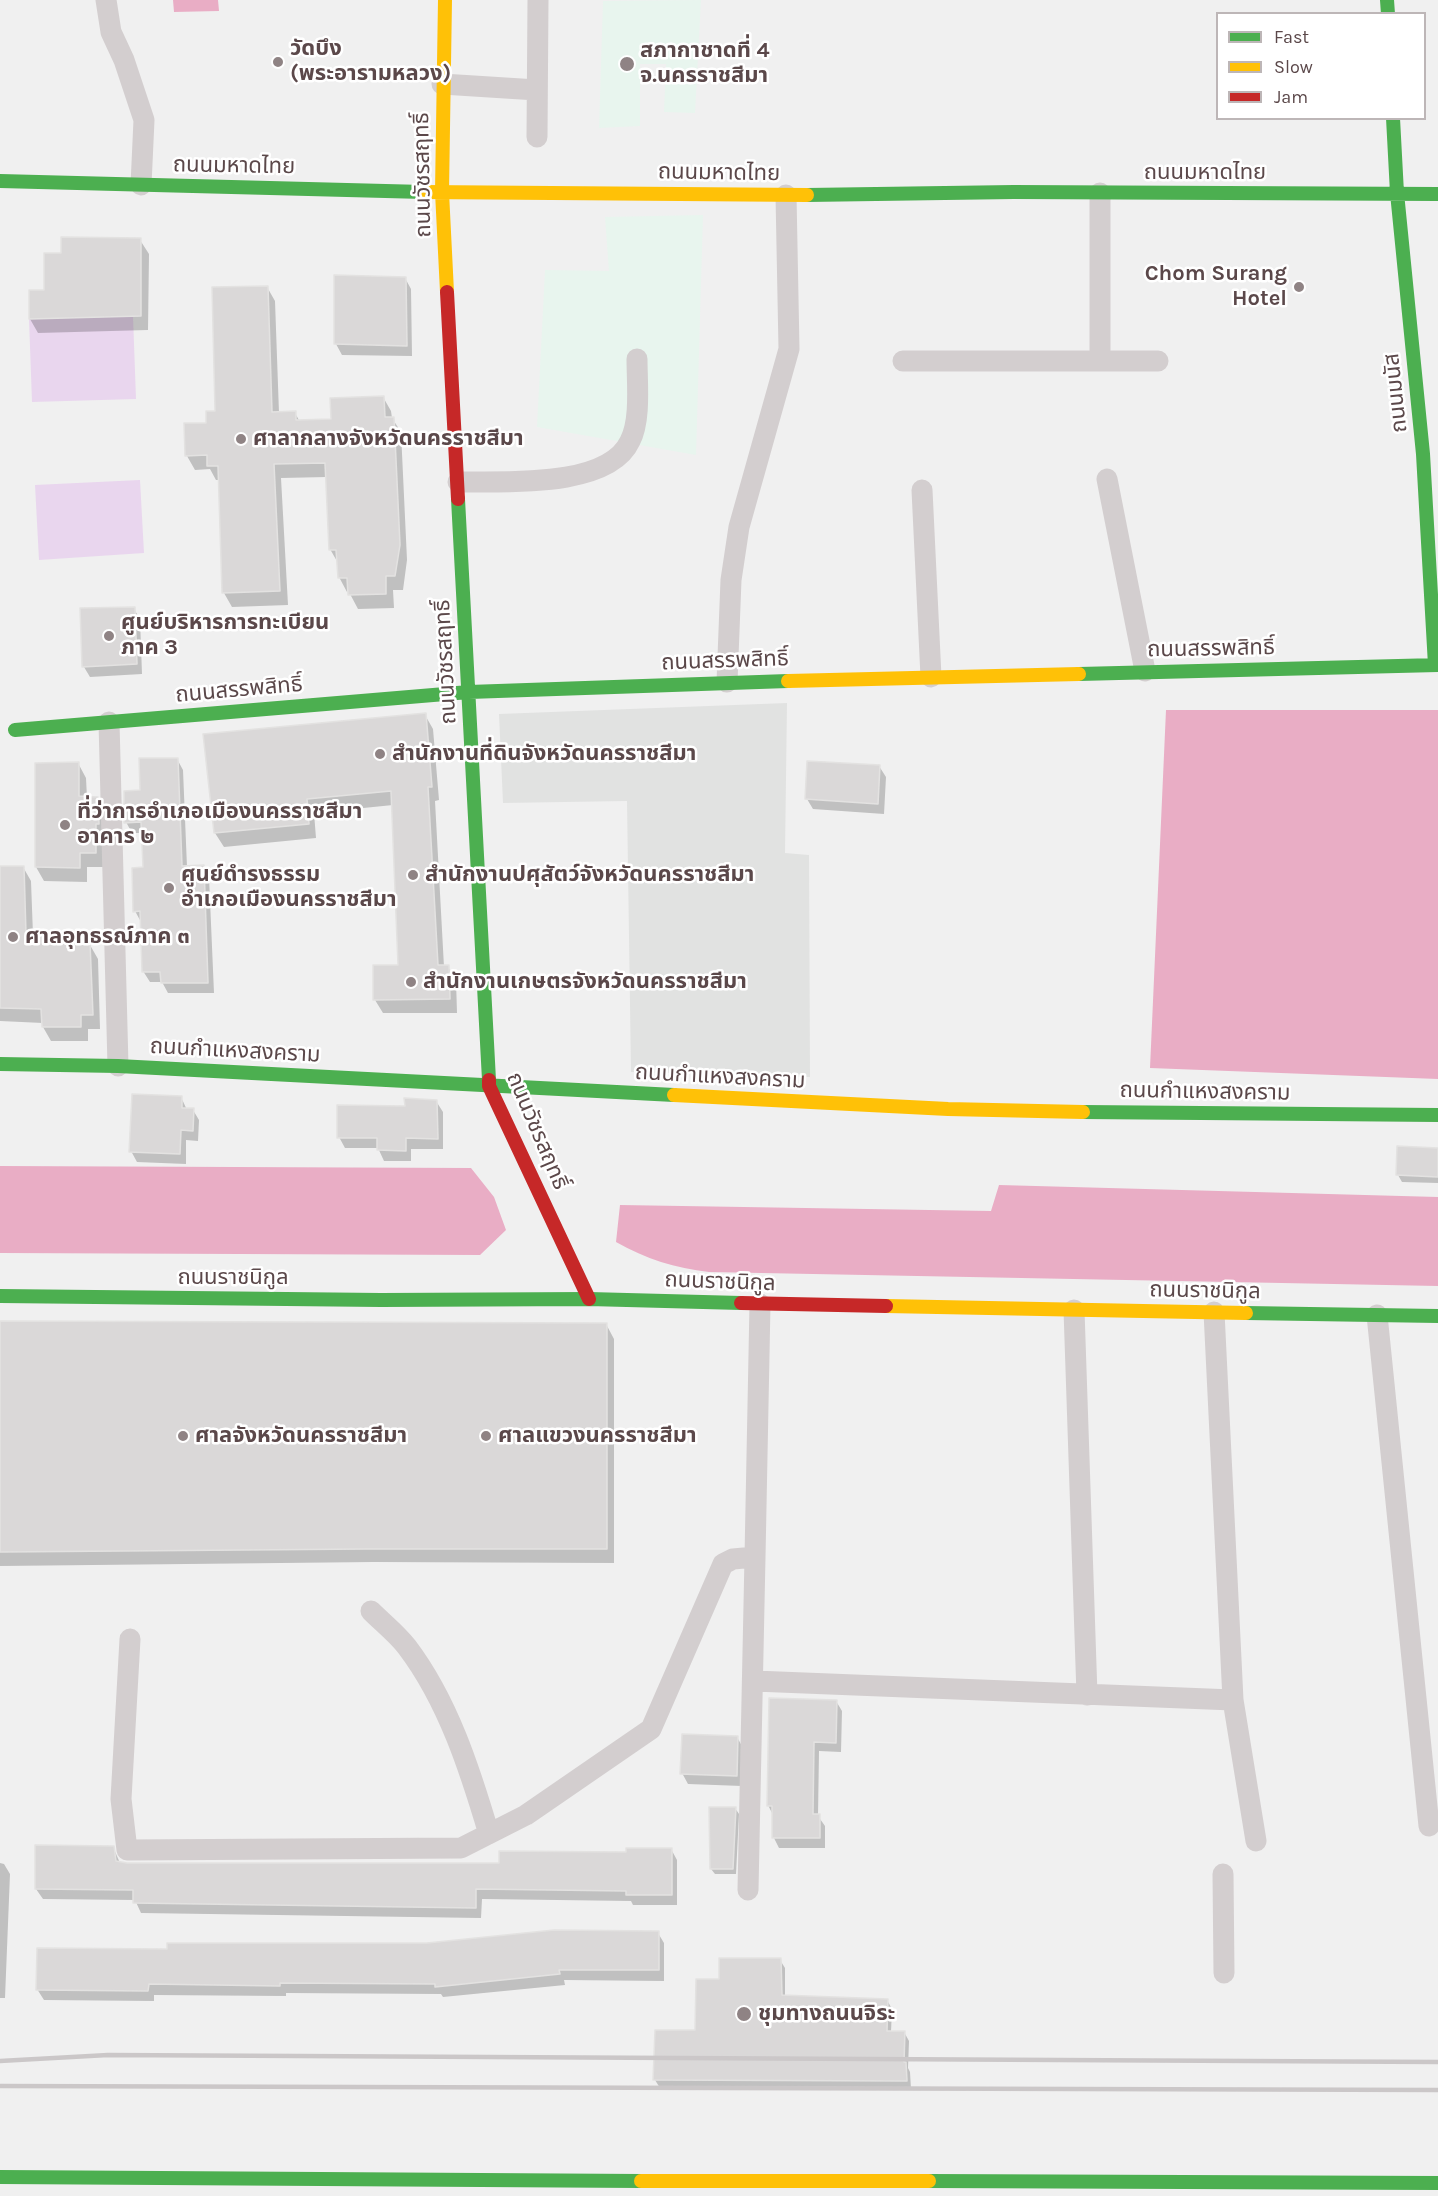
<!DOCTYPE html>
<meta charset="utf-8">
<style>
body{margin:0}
#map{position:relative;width:1438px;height:2196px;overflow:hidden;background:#f0f0f0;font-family:Karla,sans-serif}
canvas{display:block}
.legend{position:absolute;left:1216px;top:12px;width:210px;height:108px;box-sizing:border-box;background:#fff;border:2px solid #bdb6b7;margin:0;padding:8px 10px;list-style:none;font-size:18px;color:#5b484a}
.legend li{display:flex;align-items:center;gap:12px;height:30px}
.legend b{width:30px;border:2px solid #bdb6b7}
</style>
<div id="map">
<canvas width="1438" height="2196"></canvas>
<ul class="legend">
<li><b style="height:8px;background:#4caf50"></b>Fast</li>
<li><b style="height:8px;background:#ffc107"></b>Slow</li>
<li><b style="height:8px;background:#c62828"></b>Jam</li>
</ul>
</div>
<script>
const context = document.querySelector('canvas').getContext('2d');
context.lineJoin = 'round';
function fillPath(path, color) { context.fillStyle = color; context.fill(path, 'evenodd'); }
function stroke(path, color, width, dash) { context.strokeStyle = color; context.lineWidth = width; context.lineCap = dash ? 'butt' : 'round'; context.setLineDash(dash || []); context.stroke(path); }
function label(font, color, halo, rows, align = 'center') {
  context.font = font + ' Karla,"Noto Sans Thai",sans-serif'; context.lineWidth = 5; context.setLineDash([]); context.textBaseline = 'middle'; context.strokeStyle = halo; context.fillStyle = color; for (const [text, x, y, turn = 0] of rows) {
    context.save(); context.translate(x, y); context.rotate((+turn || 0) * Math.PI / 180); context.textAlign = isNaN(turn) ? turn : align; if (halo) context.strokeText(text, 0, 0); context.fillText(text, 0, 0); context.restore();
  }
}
fillPath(new Path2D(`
 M787,703L785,853L809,855L810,1077L631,1072L627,801L503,803L499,714Z`), '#e1e2e1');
fillPath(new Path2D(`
 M701,0L695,113L664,112L666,64H640V126L599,128L603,1Z
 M703,215L696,455L537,427L545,270L609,271L605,217Z`), '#e8f5ee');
fillPath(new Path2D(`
 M133,316L136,399L32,402L29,319Z
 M140,480L144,553L39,560L35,485Z`), '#e9d6ee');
fillPath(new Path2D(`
 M173,0H218L219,11L174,12Z
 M1166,710H1438V1079L1150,1068Z
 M0,1166L471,1168L494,1197L506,1230L480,1255L0,1253Z
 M999,1185L1438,1197V1286L709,1272C675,1268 646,1259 616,1242L620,1205L991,1211Z`), '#e9adc5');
fillPath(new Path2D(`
 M140,240L149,254L148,330L38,333L30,319L46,292L62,254Z
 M405,278L411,289L412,356L342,355L336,344Z
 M267,287L275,301L279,413H295L300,422L332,420L383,397L391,411L392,418L401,432L407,560L403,590H393L394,608L358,609L349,592H347L339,577L338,563L330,549L327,477L281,478L288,605L232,607L224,593L220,480H216L210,469L195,470L187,456L216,412Z
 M134,609L140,619L142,674L90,677L84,667Z
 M425,715L433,729L439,800L435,801L444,967H448L456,980L457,1013H383L375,1000L399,967L393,805L314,813L316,838L224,847L215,833Z
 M177,759L183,770L187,867H203L209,877L214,993H168L162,982H150L143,971L141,922L135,911L145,869L143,833H132L126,822L142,792Z
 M78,763L86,778L87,798H97L106,812L103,867H87V882L44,881L36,867Z
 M879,766L886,777L884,814L813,809L807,799Z
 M0,867H23L31,881L33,935H76L82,945H90L98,959L100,1029H88V1041H51L43,1027V1023L0,1021Z
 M181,1097L187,1110H193L199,1120L198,1141L186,1140V1164L137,1162L131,1151Z
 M436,1101L443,1112V1149H411V1161H384L378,1148H345L339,1137Z
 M1438,1149V1183L1402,1182L1398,1175Z
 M0,1323L606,1324L614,1339V1563L374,1562L0,1566Z
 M836,1701L842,1711L841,1752L819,1751L818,1816L825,1826V1848H779L774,1838L773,1815L768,1805Z
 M737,1737L743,1748L742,1786L688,1784L682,1773Z
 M735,1808L739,1814L736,1874H715L711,1869Z
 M113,1847L120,1863L500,1864L671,1849L677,1860V1905H633L631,1901L482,1899L481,1918L141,1913L135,1900L43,1899L36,1889Z
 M0,1863L4,1864L10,1874L5,1998H0Z
 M658,1933L664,1943V1981L564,1980L565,1985L443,1997L441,1994L286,1993V1996L154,1995V2001L44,2000L37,1989L169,1951L427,1945Z
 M780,1960L785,1968V1997L887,2000L892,2009L891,2032H904L909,2041L908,2068L910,2072L911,2089L660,2088L655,2080L697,2031L721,1981Z`), '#0003');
const building = new Path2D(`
 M61,237L141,238V316L29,319V290H44V253H61Z
 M334,275L406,277L407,346L334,344Z
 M268,286L272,412L296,411V420L331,419L330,398L384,396L385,417H394L400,545L395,576H386V594L348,595L347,578H338L336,550H329L325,463L274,464L280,591L222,593L218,466H207V455L185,456L184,423H206V411H215L212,287Z
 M135,607L137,664L82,667L80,608Z
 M426,713L432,787H428L438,965H449L450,999L373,1000V965H398L391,791L307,799L309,824L214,833L203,734Z
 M139,758H178L182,866L204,865L208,983H161L160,972H142L140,911L133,912L132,868L143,867L141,822L124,823V791L140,790Z
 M807,761L880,765L878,804L805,799Z
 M79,762V796L98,797L99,824H96V853H80V868L35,867V763Z
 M0,866H24L26,934H77L78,943H90L93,1015H81V1027H42L41,1009L0,1008Z
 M132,1094L182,1096V1108H194L193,1131L181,1130L180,1154L129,1152Z
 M404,1098L437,1100L438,1139L406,1138V1151L377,1150V1138H337V1105L405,1106Z
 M1397,1146L1438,1148V1177L1396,1175Z
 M0,1321L607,1323V1549H365L0,1552Z
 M769,1698L837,1700L836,1743L814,1742L813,1814H820V1838H772V1806H767Z
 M682,1734L738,1736L737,1776L680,1774Z
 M709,1807H736L733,1869H710Z
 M35,1845L114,1846L116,1861L127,1863H499V1851L626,1852V1848H672V1895H626V1891L476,1889V1908L133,1903V1890L35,1889Z
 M554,1930L659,1931V1970H559L560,1974L435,1987V1984L280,1983V1986L149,1984L148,1991L36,1990L37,1948L167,1949V1943H427Z
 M719,1958H781L782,1995L888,1999L887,2031H905L904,2062H906L907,2081L653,2080L655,2030H695L696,1979H719Z`);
fillPath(building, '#dad8d8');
stroke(building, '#e3e2e1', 1.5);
stroke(new Path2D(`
 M106,0L111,32L124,60L144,120L141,185
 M442,84L537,90
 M537,137L538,0
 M1100,360V193
 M903,361H1158
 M1107,479L1145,671
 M458,482C502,481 608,489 630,441C641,420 637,383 637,359
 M922,490L931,677
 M727,682L731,580L739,527L789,349L786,195
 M109,722L118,1066
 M1074,1310L1087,1695
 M1214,1312L1233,1700L1256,1841
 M1377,1315L1429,1826
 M371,1611C383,1623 397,1634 407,1647C448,1701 470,1770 489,1834
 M130,1639L121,1799L127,1850L461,1848L526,1815L651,1729L723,1564L733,1559L755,1557L760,1304
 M754,1681L1233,1700
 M1223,1874L1224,1973
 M748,1890L755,1557`), '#d3cecf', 21);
stroke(new Path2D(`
 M1387,0L1388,14
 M1393,118L1397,193L1423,454L1435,665
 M0,181L424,192
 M807,195L1014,192L1438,194
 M458,499L489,1080
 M1079,674L1438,665
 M15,730L469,692L788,681
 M0,1064L118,1066L674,1095
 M1083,1112L1438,1115
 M0,1296L381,1300L589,1299L741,1303
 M1246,1313L1438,1316
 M0,2177L641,2181
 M929,2181L1438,2183`), '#4caf50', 14);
stroke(new Path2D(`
 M445,0L442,192L447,292
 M424,192L807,195
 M788,681L1079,674
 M674,1095L948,1109L1083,1112
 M886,1306L1246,1313
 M641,2181H929`), '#ffc107', 14);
stroke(new Path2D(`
 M447,292L458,499
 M489,1080V1086L589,1299
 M741,1303L886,1306`), '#c62828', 14);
stroke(new Path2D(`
 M0,2061L108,2055L1438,2062
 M0,2086L1438,2090`), '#cbc7c8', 4.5);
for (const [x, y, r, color] of [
 [278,62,6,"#8f8384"],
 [627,64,8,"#8f8384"],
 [1299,287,6,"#8f8384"],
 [241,439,6,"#8f8384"],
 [109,636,6,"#8f8384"],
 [380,754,6,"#8f8384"],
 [65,825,6,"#8f8384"],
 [413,875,6,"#8f8384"],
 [169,888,6,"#8f8384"],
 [13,937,6,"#8f8384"],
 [411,982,6,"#8f8384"],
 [183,1436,6,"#8f8384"],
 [486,1436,6,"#8f8384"],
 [744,2014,8,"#8f8384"]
]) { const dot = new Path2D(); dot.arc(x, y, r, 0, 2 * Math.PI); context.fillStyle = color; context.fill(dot); stroke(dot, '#fff', 2); }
label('bold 22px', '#5b484a', '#fff', [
 ["วัดบึง",290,49],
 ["(พระอารามหลวง)",290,74],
 ["สภากาชาดที่ 4",640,51],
 ["จ.นครราชสีมา",640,76],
 ["Chom Surang",1287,274,"right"],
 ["Hotel",1287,299,"right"],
 ["ศาลากลางจังหวัดนครราชสีมา",253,439],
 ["ศูนย์บริหารการทะเบียน",121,623],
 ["ภาค 3",121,648],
 ["สำนักงานที่ดินจังหวัดนครราชสีมา",392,754],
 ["ที่ว่าการอำเภอเมืองนครราชสีมา",77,812],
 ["อาคาร ๒",77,837],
 ["ศูนย์ดำรงธรรม",181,875],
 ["อำเภอเมืองนครราชสีมา",181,900],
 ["สำนักงานปศุสัตว์จังหวัดนครราชสีมา",425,875],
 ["ศาลอุทธรณ์ภาค ๓",25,937],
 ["สำนักงานเกษตรจังหวัดนครราชสีมา",423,982],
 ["ศาลจังหวัดนครราชสีมา",195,1436],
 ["ศาลแขวงนครราชสีมา",498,1436],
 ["ชุมทางถนนจิระ",758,2014]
], 'left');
label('22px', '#5b484a', '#fff', [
 ["ถนนมหาดไทย",234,166,1],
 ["ถนนมหาดไทย",719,173,1],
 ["ถนนมหาดไทย",1205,173],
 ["ถนนวัชรสฤทธิ์",423,175,-91],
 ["ถนนมนัส",1396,393,-96],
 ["ถนนสรรพสิทธิ์",1211,649,-1],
 ["ถนนสรรพสิทธิ์",725,661,-2],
 ["ถนนวัชรสฤทธิ์",446,662,-93],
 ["ถนนสรรพสิทธิ์",239,690,-5],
 ["ถนนกำแหงสงคราม",235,1051,3],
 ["ถนนกำแหงสงคราม",720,1077,3],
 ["ถนนกำแหงสงคราม",1205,1092,1],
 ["ถนนวัชรสฤทธิ์",537,1131,67],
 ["ถนนราชนิกูล",233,1278],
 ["ถนนราชนิกูล",720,1282,2],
 ["ถนนราชนิกูล",1205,1291,1]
]);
</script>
